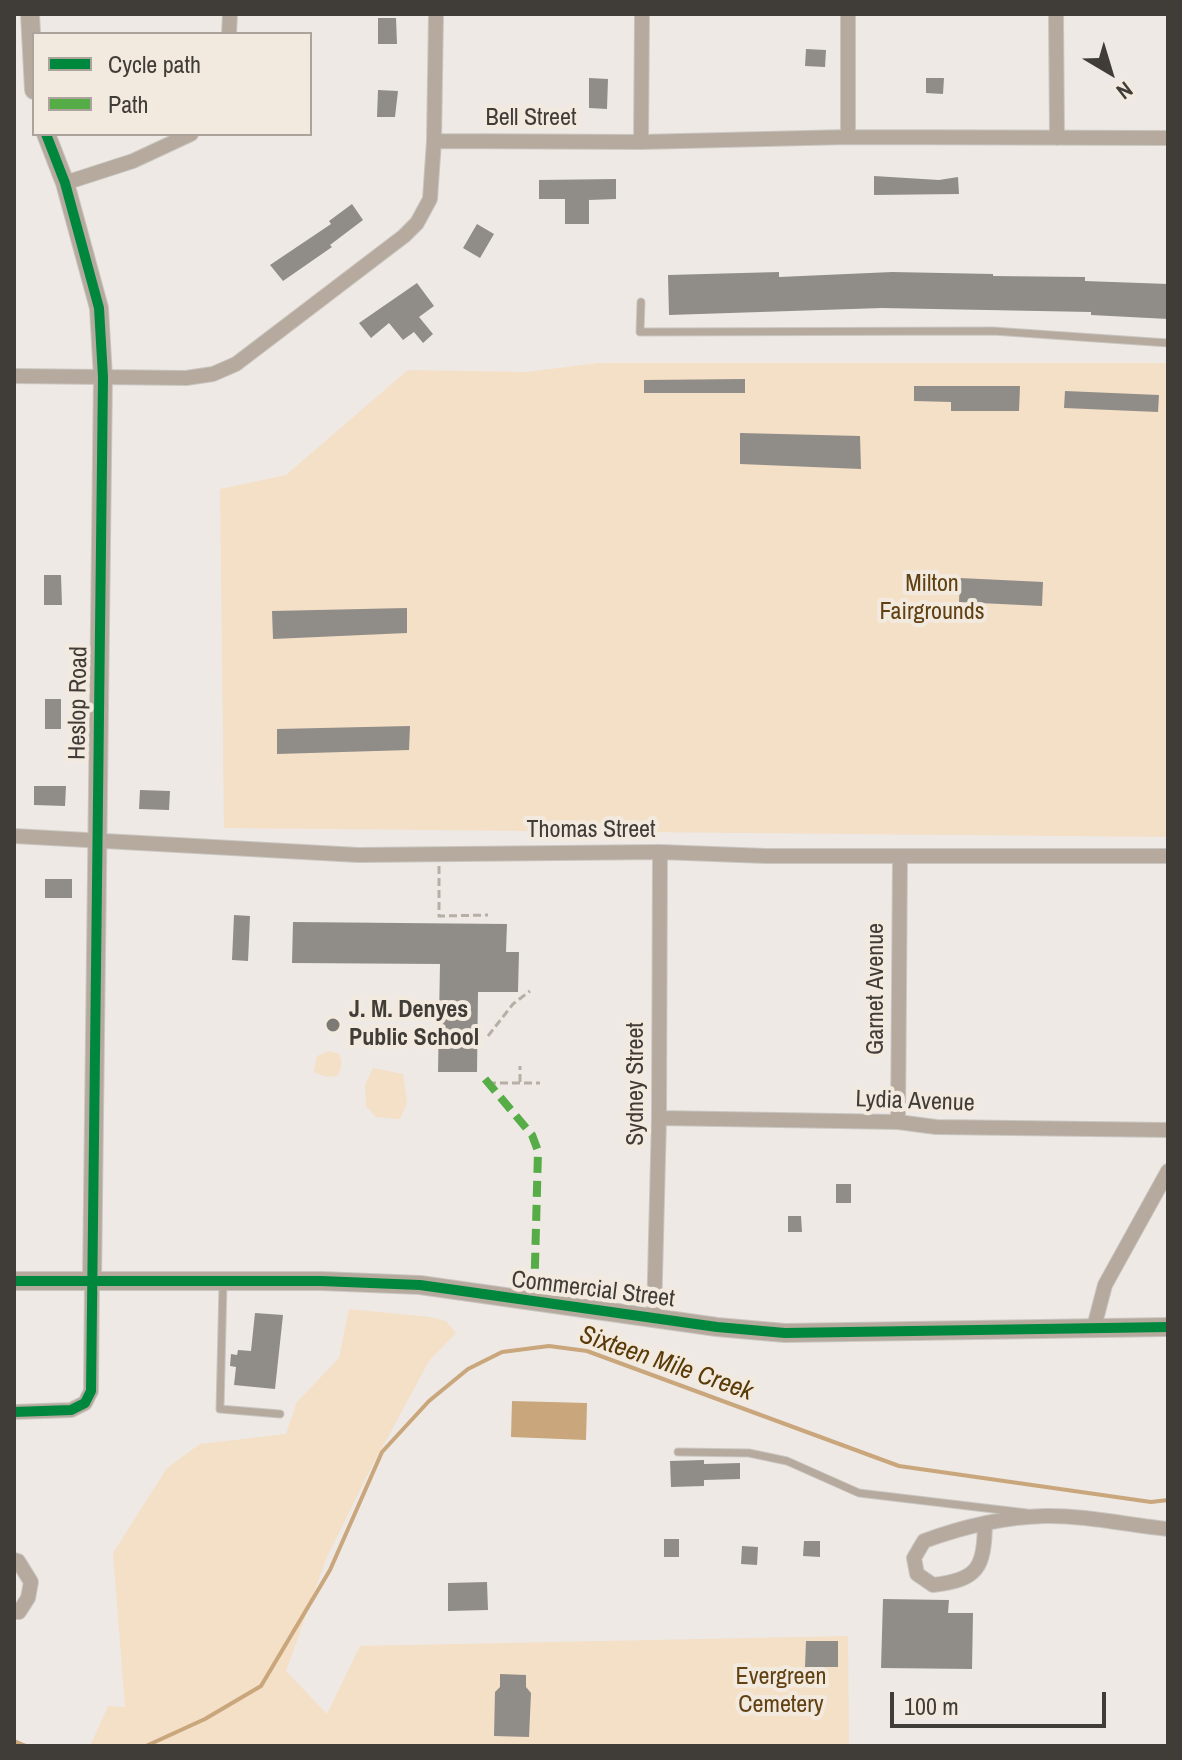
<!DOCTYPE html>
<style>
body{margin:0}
#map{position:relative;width:1182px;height:1760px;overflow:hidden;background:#eee9e4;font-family:"Archivo Narrow",sans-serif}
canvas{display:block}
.frame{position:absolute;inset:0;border:16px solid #403c38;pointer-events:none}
.legend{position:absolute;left:32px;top:32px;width:280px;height:104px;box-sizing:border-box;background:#f3eadf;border:2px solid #aba49c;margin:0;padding:10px 14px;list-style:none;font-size:24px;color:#403c38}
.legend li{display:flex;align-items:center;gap:16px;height:40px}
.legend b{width:40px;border:2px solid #aba49c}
.north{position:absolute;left:1070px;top:32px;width:80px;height:80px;-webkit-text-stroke:6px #f3eadf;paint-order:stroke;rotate:142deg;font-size:22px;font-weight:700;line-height:32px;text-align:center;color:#403c38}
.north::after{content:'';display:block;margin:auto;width:28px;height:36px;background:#403c38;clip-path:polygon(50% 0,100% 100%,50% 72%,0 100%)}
.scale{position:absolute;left:890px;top:1692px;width:216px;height:36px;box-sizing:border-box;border:4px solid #403c38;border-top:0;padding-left:10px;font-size:24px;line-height:28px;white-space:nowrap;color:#403c38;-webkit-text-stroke:6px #f3eadf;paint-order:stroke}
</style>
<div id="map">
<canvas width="1182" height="1760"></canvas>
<div class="frame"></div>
<ul class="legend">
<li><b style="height:10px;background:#00873e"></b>Cycle path</li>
<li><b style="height:10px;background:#56ac46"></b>Path</li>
</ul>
<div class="north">N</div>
<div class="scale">100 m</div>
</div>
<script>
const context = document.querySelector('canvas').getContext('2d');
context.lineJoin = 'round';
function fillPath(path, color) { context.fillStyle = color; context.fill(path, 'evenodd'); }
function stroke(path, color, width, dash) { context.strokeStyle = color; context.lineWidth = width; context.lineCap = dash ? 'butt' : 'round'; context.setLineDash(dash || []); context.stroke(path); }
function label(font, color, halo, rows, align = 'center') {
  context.font = font + ' "Archivo Narrow",sans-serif'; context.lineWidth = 8; context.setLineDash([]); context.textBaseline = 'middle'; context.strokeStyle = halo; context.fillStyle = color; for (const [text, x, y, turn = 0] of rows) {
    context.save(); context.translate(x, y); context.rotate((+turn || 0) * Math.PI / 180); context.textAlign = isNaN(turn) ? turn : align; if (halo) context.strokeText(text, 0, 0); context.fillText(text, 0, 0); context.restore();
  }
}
fillPath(new Path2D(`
 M599,363H1168V837L224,828L220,489L286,475L408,370L526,372Z
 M329,1051L339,1054C343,1062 342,1068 337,1076L326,1077L314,1072L317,1056Z
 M373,1068L403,1074L407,1103L400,1119L376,1117L366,1106L365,1085Z
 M349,1309L430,1317L446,1321L456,1333L429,1361L370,1470L326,1559L286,1671L327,1714L360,1646L848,1636L849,1746H90L108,1706L125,1707L113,1553L167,1468L200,1444L286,1434L297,1402L339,1358Z`), '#f4dfc7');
fillPath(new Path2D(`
 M512,1401L587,1403L586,1440L511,1437Z`), '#c9a67b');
stroke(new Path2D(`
 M14,1741L26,1746
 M146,1746L205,1719L261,1686L330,1570L382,1452L429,1401L468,1369L502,1352L549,1346L587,1351L899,1466L1151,1502L1168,1500`), '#c9a67b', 4);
fillPath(new Path2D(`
 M378,18H396L397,44H378Z
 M806,49L826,50L825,67L805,66Z
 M589,78L608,79L607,109L589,108Z
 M926,78H944L943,94L926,93Z
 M378,90L398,91L395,117H377Z
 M874,176L939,180L958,177L959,194L874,195Z
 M616,179V199L589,200V224H565V199H539V180Z
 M352,204L363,220L330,245L332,247L283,281L270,265L331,224L329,221Z
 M477,224L494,234L480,258L463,248Z
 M779,272V277L892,272L993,274V276L1085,277V281L1168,284V319L1091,315V312L882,308L669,315L668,275Z
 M417,283L434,306L419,317L433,334L423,343L414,332L403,340L389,323L371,338L359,323Z
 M745,379V393H644V380Z
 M914,386H1020L1019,411H951V402L914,401Z
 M1065,391L1159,395L1158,412L1064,408Z
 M740,433L860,436L861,469L740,464Z
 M44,575H61L62,605H44Z
 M960,578L1043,582L1042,606L959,602Z
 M407,608V633L273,639L272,611Z
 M45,699H61V729H45Z
 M410,726L409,750L277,754V729Z
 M34,786H66L65,806L34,805Z
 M140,790L170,791L169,810L139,809Z
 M45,879H72V898H45Z
 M234,915L250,916L248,961L232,960Z
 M293,922L507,924L506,952H519L518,992H478L477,1072H438L440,964L292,963Z
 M836,1184H851V1203H836Z
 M788,1216H801L802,1232H788Z
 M255,1313L283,1315L275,1389L234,1385L236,1367L230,1366L231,1354L237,1355L238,1350L251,1351Z
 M704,1460V1464L740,1463V1479L704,1480V1486L671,1487L670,1461Z
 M664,1539H679V1557H664Z
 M804,1541H820V1557L803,1556Z
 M742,1546L758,1547L757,1565L741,1564Z
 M487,1582L488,1610L448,1611V1583Z
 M883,1599L949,1600L948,1613H973L972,1669L881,1668Z
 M806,1641H838V1667H805Z
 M500,1674L526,1675V1687L531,1693L529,1737L494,1736L495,1692L500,1687Z`), '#908d89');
const service = new Path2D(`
 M641,302L640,332L993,331L1168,343
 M223,1284L220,1409L280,1414
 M678,1452L749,1453L787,1461L859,1493L1027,1513`);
const minor = new Path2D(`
 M1056,14L1057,138
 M229,34L230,14
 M848,137V14
 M434,141L641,142L848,137L1168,138
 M641,142L642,14
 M65,183L133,161L191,134
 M14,376L186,378L213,374L236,364L404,236L417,223L430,199L434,141L436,14
 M14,836L358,855L660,852L766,856H1168
 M659,1118L898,1122L936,1127L1168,1130
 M898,1122L900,856
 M654,1317L659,1118L660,852
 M1094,1327L1105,1285L1168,1171
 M14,1412L71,1410L85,1403L91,1391L92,1281
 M985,1524C984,1568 978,1580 933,1585L917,1574L914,1558L924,1541C962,1527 1004,1517 1045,1516C1083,1515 1129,1525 1168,1529
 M14,1560L18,1561L31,1582L28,1598L19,1612H14`);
const tertiary = new Path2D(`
 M30,14L34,90
 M46,134L65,183L99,308L103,377L92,1281
 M14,1281H321L420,1285L717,1327L785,1333L1168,1327`);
stroke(service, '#cac6c2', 9);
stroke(minor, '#cac6c2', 16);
stroke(tertiary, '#cac6c2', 20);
stroke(new Path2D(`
 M439,866V916L488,915
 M488,1036L513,1004L530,991
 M520,1082V1066
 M488,1083H540`), '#b7afa6', 3, [8, 4]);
stroke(service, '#b5aa9d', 7);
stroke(minor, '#b5aa9d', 14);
stroke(tertiary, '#b5aa9d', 18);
stroke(new Path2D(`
 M485,1079L532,1135L538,1151L534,1302`), '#56ac46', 8, [16, 8]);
stroke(new Path2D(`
 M14,1281H321L420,1285L717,1327L785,1333L1168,1327
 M14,1412L71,1410L85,1403L91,1391L103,377L99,308L65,183L46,134`), '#00873e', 10);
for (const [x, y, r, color] of [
 [333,1025,8,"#7d7974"]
]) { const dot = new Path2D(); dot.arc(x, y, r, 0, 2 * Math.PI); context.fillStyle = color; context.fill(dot); stroke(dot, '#f3eadf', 3); }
label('24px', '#403c38', '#f3eadf', [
 ["Bell Street",531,119],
 ["Heslop Road",79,703,-89],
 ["Thomas Street",591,831],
 ["Garnet Avenue",877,989,-90],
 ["Sydney Street",637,1084,-90],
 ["Lydia Avenue",915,1102,2],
 ["Commercial Street",593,1290,7]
]);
label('24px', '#614011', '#f3eadf', [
 ["Milton",932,585],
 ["Fairgrounds",932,613],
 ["Evergreen",781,1678],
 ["Cemetery",781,1706]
]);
label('bold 24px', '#403c38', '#f3eadf', [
 ["J. M. Denyes",349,1011],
 ["Public School",349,1039]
], 'left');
label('italic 26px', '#5a3a07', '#f3eadf', [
 ["Sixteen Mile Creek",666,1364,19]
]);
</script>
